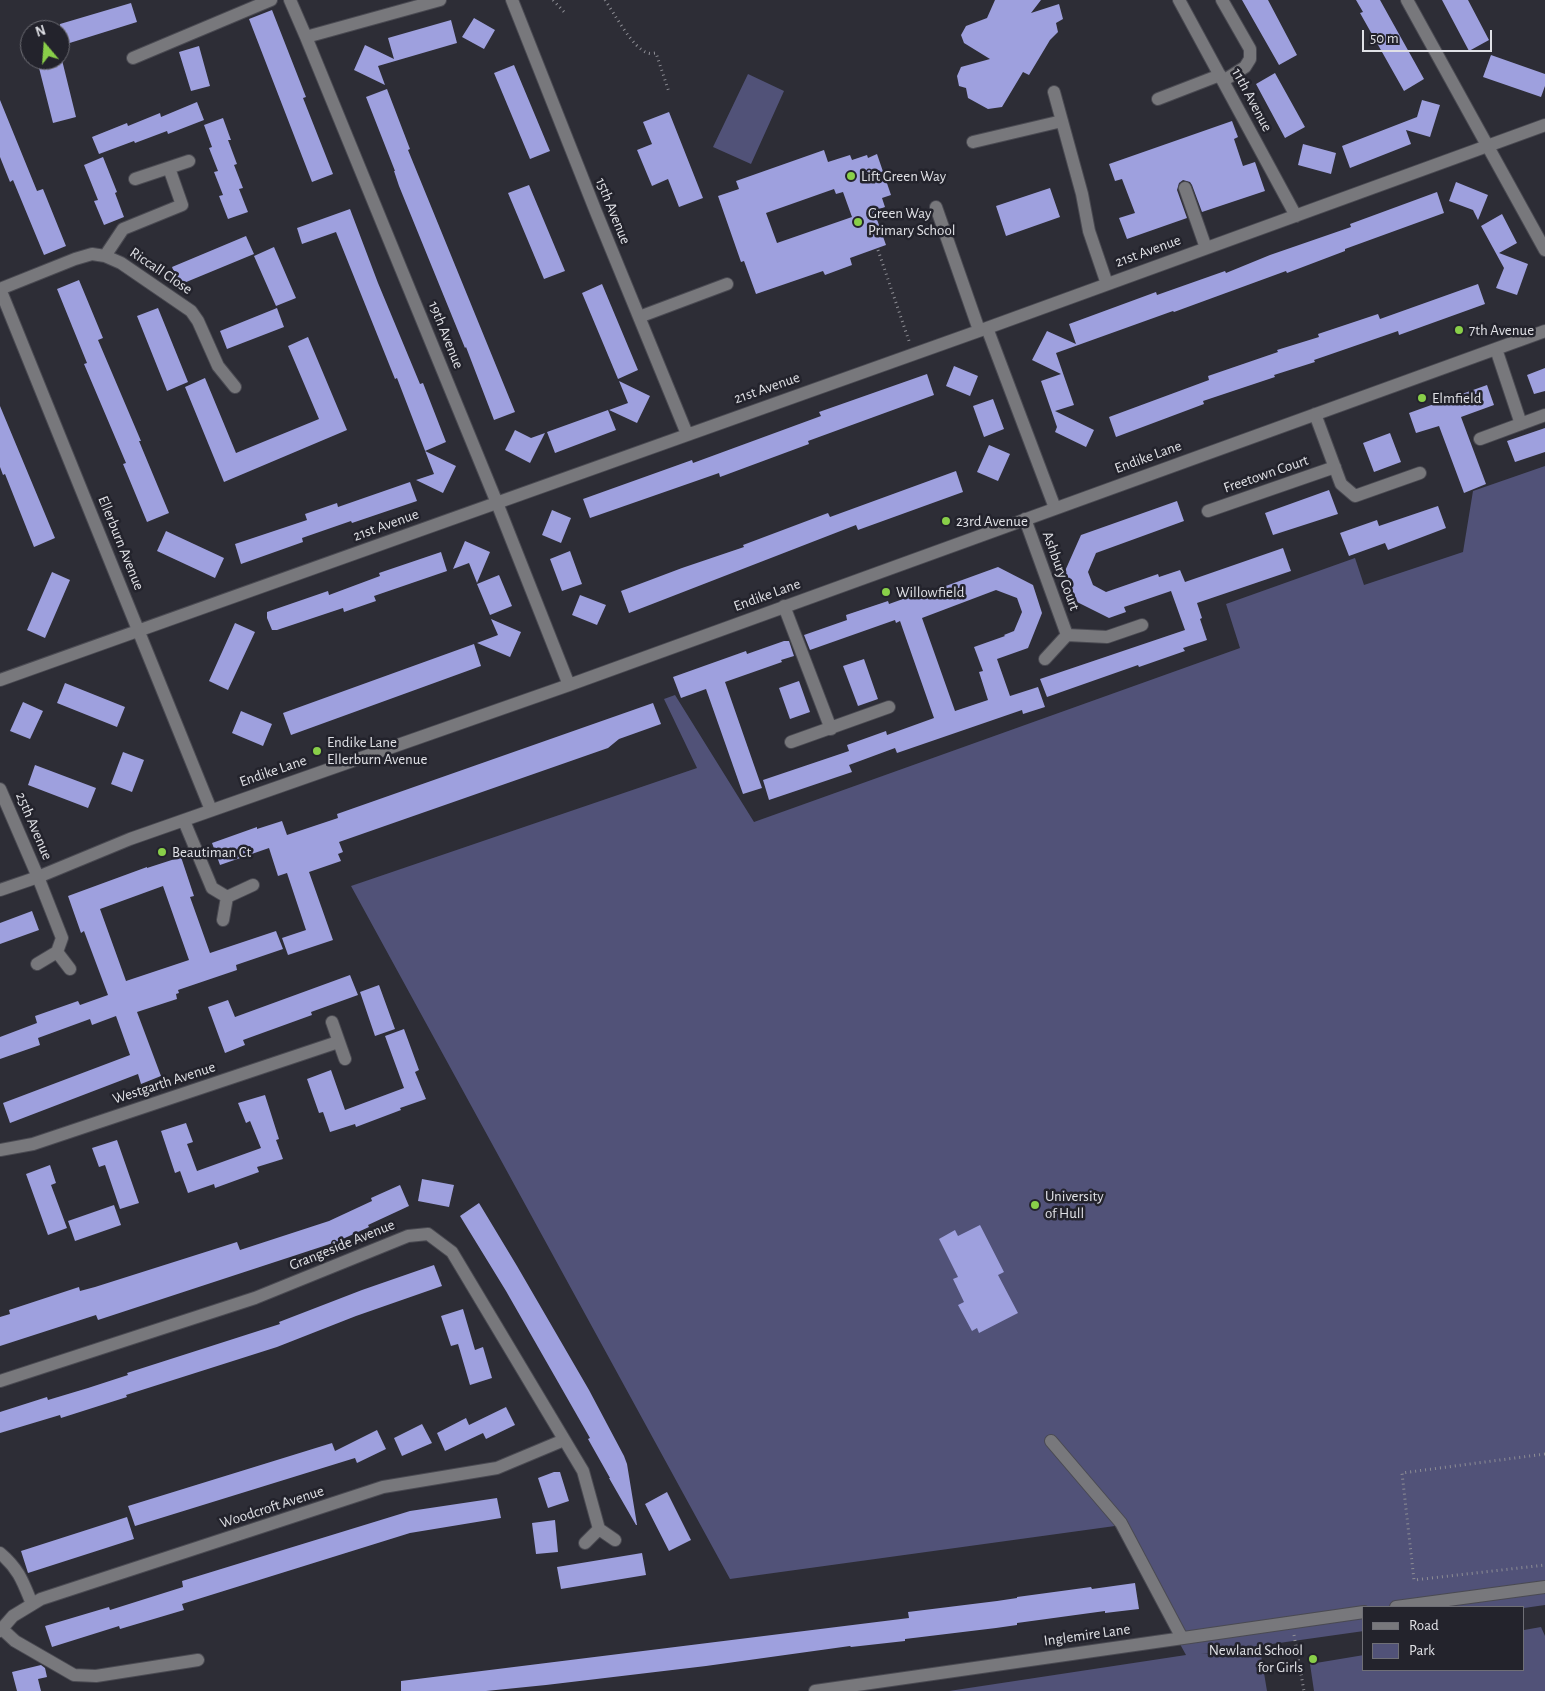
<!DOCTYPE html>
<style>
body{margin:0}
#map{position:relative;width:1545px;height:1691px;overflow:hidden;background:#2d2d36;font-family:"Alegreya Sans",sans-serif}
canvas{display:block}
.legend{position:absolute;left:1362px;top:1606px;width:162px;height:65px;box-sizing:border-box;background:#23232c;border:1px solid #6f6f76;margin:0;padding:6px 9px;list-style:none;font-size:15px;color:#e0e1e6}
.legend li{display:flex;align-items:center;gap:10px;height:25px}
.legend b{width:25px;border:1px solid #6f6f76}
.north{position:absolute;left:20px;top:20px;width:50px;height:50px;box-sizing:border-box;background:#23232c;border:1px solid #6f6f76;border-radius:50%;rotate:342deg;font-size:14px;font-weight:700;line-height:20px;text-align:center;color:#e0e1e6}
.north::after{content:'';display:block;margin:auto;width:18px;height:22px;background:#89cf49;clip-path:polygon(50% 0,100% 100%,50% 72%,0 100%)}
.scale{position:absolute;left:1362px;top:30px;width:130px;height:22px;box-sizing:border-box;border:2px solid #e0e1e6;border-top:0;padding-left:6px;font-size:15px;line-height:18px;white-space:nowrap;color:#e0e1e6;-webkit-text-stroke:4px #23232c;paint-order:stroke}
</style>
<div id="map">
<canvas width="1545" height="1691"></canvas>
<ul class="legend">
<li><b style="height:6px;background:#78787c"></b>Road</li>
<li><b style="height:14px;background:#515278"></b>Park</li>
</ul>
<div class="north">N</div>
<div class="scale">50 m</div>
</div>
<script>
const context = document.querySelector('canvas').getContext('2d');
context.lineJoin = 'round';
function fillPath(path, color) { context.fillStyle = color; context.fill(path, 'evenodd'); }
function stroke(path, color, width, dash) { context.strokeStyle = color; context.lineWidth = width; context.lineCap = dash ? 'butt' : 'round'; context.setLineDash(dash || []); context.stroke(path); }
function label(font, color, halo, rows, align = 'center') {
  context.font = font + ' "Alegreya Sans",sans-serif'; context.lineWidth = 5; context.setLineDash([]); context.textBaseline = 'middle'; context.strokeStyle = halo; context.fillStyle = color; for (const [text, x, y, turn = 0] of rows) {
    context.save(); context.translate(x, y); context.rotate((+turn || 0) * Math.PI / 180); context.textAlign = isNaN(turn) ? turn : align; if (halo) context.strokeText(text, 0, 0); context.fillText(text, 0, 0); context.restore();
  }
}
fillPath(new Path2D(`
 M748,74L784,91L751,164L713,147Z
 M1545,466V1605L1524,1608L1364,1607V1631L1201,1654L1260,1649L1267,1691H949L1186,1655L1115,1526L730,1579L351,886L697,768L664,699L675,695L754,822L1240,648L1226,604L1355,558L1364,585L1463,552L1473,491Z
 M1541,1627L1545,1636V1691H1314L1310,1664L1364,1655V1670H1524V1630Z`), '#515278');
fillPath(new Path2D(`
 M995,0H1041L1031,13L1059,4L1063,19L1056,23L1058,32L1050,40L1029,75L1023,72L1002,107L988,109L968,98L966,88L959,86L957,76L961,67L990,59L964,43L961,35L966,26L987,18Z
 M1242,0H1268L1297,55L1279,65Z
 M1356,0H1380L1424,79L1404,91L1360,13L1363,12Z
 M1442,0H1468L1489,40L1469,51Z
 M131,3L137,22L60,46V24Z
 M272,10L306,97L303,98L333,174L312,182L249,19Z
 M474,18L495,30L484,49L462,37Z
 M451,20L457,43L378,66L385,85L354,70L365,45L394,59L388,38Z
 M199,46L210,86L191,91L179,52Z
 M1491,55L1545,74V86L1541,97L1483,77Z
 M37,60H62L76,117L53,123Z
 M514,65L550,151L530,159L494,73Z
 M1275,73L1305,127L1285,138L1256,84Z
 M387,89L410,149L408,150L515,412L494,420L466,347L465,348L399,186L394,171H395L366,97Z
 M0,100L37,191L43,189L66,246L44,255L13,180L10,182L0,157Z
 M1422,100L1440,105L1430,137L1406,130L1411,144L1350,168L1342,146L1417,117Z
 M197,102L204,120L168,134L167,131L135,143L134,141L99,154L92,137L127,123L128,126L160,113L161,117Z
 M669,112L703,198L679,207L668,179L652,186L637,150L652,144L643,122Z
 M223,118L231,140H228L237,164L234,165L243,188L239,189L248,212L228,219L219,196L223,195L214,172L218,171L209,148L212,147L204,125Z
 M1232,121L1238,137L1234,139L1243,166L1255,162L1265,191L1202,212L1192,185L1190,182L1183,180L1179,183L1177,190L1187,218L1127,239L1119,218L1135,213L1122,179L1115,181L1109,164Z
 M1303,144L1336,153L1331,174L1298,165Z
 M824,150L828,162L850,155L852,160L867,155L868,158L877,154L891,195L882,198L885,207L874,211L886,245L850,258L852,265L825,275L823,271L756,294L744,261L741,262L718,196L739,189L736,181ZM834,189L836,194L843,192L852,217L777,243L766,213Z
 M103,157L117,192L115,193L124,217L104,225L94,201L98,200L84,165Z
 M1456,182L1488,195L1478,220L1473,210L1449,201Z
 M529,185L565,271L544,279L508,193Z
 M1050,188L1060,217L1006,236L996,206Z
 M1437,192L1444,213L1345,249V251L1287,273L1286,271L1174,312L1173,311L1056,353L1074,405L1055,411L1094,430L1086,447L1055,432L1057,427L1041,381L1061,374L1032,360L1047,331L1076,344L1069,324L1156,292L1157,295L1225,271L1226,273L1270,255L1351,227L1350,224Z
 M350,209L378,283L420,384L423,383L446,442L425,451L456,466L443,493L416,480L434,474L397,378L395,379L336,232L302,244L297,228Z
 M1502,214L1517,243L1499,253L1528,264L1517,295L1496,288L1504,268L1481,226Z
 M246,236L254,254L179,285L172,267Z
 M274,247L296,298L276,306L254,256Z
 M79,280L103,338L98,340L141,441H139L169,513L147,522L123,464L126,463L84,364L87,363L57,289Z
 M602,284L638,370L618,379L582,293Z
 M1478,284L1485,304L1399,335L1398,331L1314,360L1315,362L1274,375L1275,377L1203,401L1204,404L1116,437L1109,417L1209,380L1208,376L1278,352L1277,350L1319,337L1318,334L1378,314L1380,319Z
 M158,308L188,382L167,391L137,316Z
 M277,308L284,327L227,349L220,331Z
 M308,337L347,430L224,482L185,387L205,378L236,453L319,419L288,346Z
 M954,366L978,376L970,396L946,386Z
 M1545,368V391L1534,394L1527,375Z
 M927,374L934,395L808,441L809,444L720,477L719,473L590,518L583,499L692,460L693,463L821,416L819,412Z
 M619,381L650,396L637,423L609,410L628,403Z
 M1487,385L1494,405L1461,417L1486,484L1464,493L1439,426L1416,433L1409,413Z
 M993,399L1004,429L984,437L973,406Z
 M0,406L55,538L34,547L5,474L3,475L0,467Z
 M608,410L616,430L555,453L547,432Z
 M1545,428V452L1515,462L1507,441Z
 M515,430L531,438L545,433L530,463L505,450Z
 M1390,433L1401,462L1374,472L1363,443Z
 M989,445L1010,454L998,481L977,472Z
 M956,471L963,492L858,530L856,525L629,613L621,591L682,568L744,547L743,545L828,513L830,517Z
 M410,482L417,501L352,523L351,521L302,538L303,542L241,564L235,544L307,520L305,514L337,503L338,507Z
 M1329,490L1338,514L1273,535L1265,513Z
 M1177,501L1184,521L1096,553L1088,572L1093,585L1106,592L1158,574L1159,577L1180,570L1185,582L1283,548L1291,571L1197,603L1202,618L1200,619L1207,640L1183,648L1185,651L1139,667L1138,665L1047,697L1040,679L1185,630L1171,591L1124,607L1126,612L1109,618L1075,601L1065,571L1081,535Z
 M1438,506L1446,528L1388,550L1385,543L1349,556L1340,533L1377,520L1379,526Z
 M552,510L571,518L561,543L542,535Z
 M166,531L224,558L215,578L157,551Z
 M465,541L490,552L477,583L469,563L453,569Z
 M570,551L582,584L562,591L550,559Z
 M441,552L447,571L374,596L376,601L344,612L343,608L277,630H272L267,618V612L328,591L329,595L380,576L379,573Z
 M998,567L1033,585L1042,613L1028,648L997,659L1010,696L1038,687L1045,707L1023,714L1022,710L897,753L895,748L849,765L852,772L769,800L763,780L849,751L847,745L886,731L887,735L934,718L900,621L896,623L895,620L810,650L804,635L847,620L846,615L888,601L889,604L931,589L932,591ZM996,590L1017,598L1022,612L1014,631L1004,635L1005,636L974,647L983,671L979,672L988,700L955,711L922,618Z
 M52,572L70,580L45,638L27,630Z
 M499,575L512,606L490,615L477,584Z
 M580,595L606,605L597,625L572,615Z
 M491,619L521,632L510,657L477,643L498,635Z
 M235,623L255,632L228,690L209,681Z
 M784,641H789L794,656L781,660L782,662L725,682L762,788L743,794L706,689L681,698L673,677L746,651L747,654Z
 M474,644L481,666L291,735L283,713Z
 M864,659L878,699L858,706L843,666Z
 M799,681L810,712L790,719L779,688Z
 M65,683L125,707L117,727L57,703Z
 M23,702L43,711L30,739L10,731Z
 M653,703L661,724L619,739L608,748L339,842L343,852L338,854L341,861L309,872L333,940L288,955L282,938L306,930L287,873L278,876L269,848L220,865L212,843L257,827V829L282,821L287,835L338,818L337,814Z
 M241,711L272,724L263,746L232,733Z
 M123,752L144,760L132,792L111,784Z
 M35,765L96,788L88,808L28,785Z
 M181,857L194,896L190,897L210,953L276,931L283,949L236,965L237,970L178,990L179,993L176,994L177,999L137,1012L161,1076L141,1084L138,1074L10,1123L3,1103L130,1055L116,1016L92,1025L90,1019L38,1038L40,1045L0,1059V1037L37,1023L35,1016L78,1001L80,1005L108,995L84,931L81,933L68,896L147,867V868ZM163,886L189,960L126,981L100,909Z
 M32,911L39,930L0,944V923Z
 M350,975L358,995L311,1012L312,1015L243,1040L245,1045L225,1053L208,1007L228,1000L235,1017Z
 M379,985L395,1029L375,1036L360,992Z
 M404,1029L419,1070L415,1072L426,1099L400,1108L401,1110L356,1127L355,1124L330,1132L323,1112L319,1113L307,1079L331,1070L345,1110L404,1088L385,1036Z
 M265,1095L279,1139L276,1140L283,1159L257,1167L259,1172L215,1188L214,1184L188,1193L180,1171L175,1173L161,1131L186,1123L193,1142L187,1144L197,1171L261,1148L250,1121L246,1123L238,1103Z
 M117,1140L139,1203L120,1209L105,1165L99,1167L92,1148Z
 M50,1165L56,1183L51,1185L67,1228L48,1235L26,1174Z
 M422,1179L454,1185L449,1207L418,1201Z
 M400,1185L409,1206L368,1225L369,1227L336,1242L98,1320L96,1315L0,1346V1317L10,1314L9,1310L79,1287L80,1291L95,1287L237,1242L240,1250L329,1221L372,1201L371,1198Z
 M479,1203L517,1266L589,1390L624,1456L627,1464L637,1525H636L609,1478H610L588,1439L590,1438L506,1291L460,1216Z
 M114,1205L121,1225L75,1241L68,1221Z
 M980,1225L1004,1272L998,1275L1018,1313L979,1333L977,1328L972,1331L958,1305L964,1302L953,1279L958,1277L939,1239L955,1230L958,1236Z
 M434,1265L442,1286L356,1316L277,1347L126,1395L127,1397L61,1418L60,1415L0,1433V1412L47,1397L48,1400L88,1388L128,1375L127,1373L280,1324L279,1322L362,1290Z
 M463,1309L475,1350L483,1347L492,1378L470,1385L458,1344L451,1346L441,1316Z
 M506,1407L515,1425L486,1439L483,1433L445,1451L437,1433L466,1418L469,1425Z
 M422,1424L432,1443L402,1456L394,1438Z
 M377,1430L386,1449L357,1463L355,1458L135,1526L128,1506L332,1443L335,1451Z
 M554,1472H560L569,1501L548,1508L538,1478Z
 M667,1492L691,1540L669,1551L645,1504Z
 M497,1498L501,1518L410,1533L182,1604L184,1610L120,1629L119,1626L52,1647L45,1626L109,1607L110,1610L183,1587L182,1581L410,1511Z
 M127,1517L134,1539L28,1573L21,1551Z
 M555,1520L558,1552L536,1554L532,1523Z
 M642,1553L646,1575L561,1589L557,1567Z
 M1135,1583L1139,1609L1105,1613V1611L1017,1623V1625L996,1628L905,1639V1641L851,1647L850,1646L706,1666L546,1685L486,1691H401V1681L909,1618L908,1612L997,1601L1017,1598V1597L1091,1587L1092,1589Z
 M41,1665L45,1668L47,1677L38,1679L41,1691H17L12,1672Z`), '#9ea0de');
const minor = new Path2D(`
 M290,0L306,37L497,503L569,685
 M512,0L596,212L687,434
 M1179,0L1296,216
 M1222,0L1250,49V59L1245,67L1223,81
 M1407,0L1545,250
 M306,37L440,0
 M133,58L271,0
 M1054,92L1082,194L1089,231L1107,284
 M1158,99L1220,75
 M973,142L1062,121
 M135,179L189,161
 M1185,188L1206,248
 M936,207L979,330
 M105,256L123,229L182,205L169,168
 M0,289L211,810
 M0,289L75,259L92,254L105,256L121,263L191,311L198,321L218,366L235,387
 M639,317L727,284
 M987,328L1055,508
 M1496,349L1521,424
 M1315,414L1341,484L1355,496L1420,473
 M1480,439L1545,415
 M1208,511L1335,467
 M1025,519L1067,635
 M784,606L831,729
 M1045,659L1067,635L1107,637L1142,625
 M0,680L987,328L1545,125
 M791,742L889,707
 M0,789L38,877L62,938L57,952
 M184,821L212,888L227,897
 M0,890L38,877L130,839L569,685L1545,331
 M223,920L227,897L253,885
 M37,964L57,952L70,969
 M332,1022L345,1059
 M0,1150L33,1144L338,1042
 M0,1381L255,1298L408,1236L428,1234L452,1252L583,1471L599,1529
 M1051,1441L1121,1523L1182,1638
 M585,1543L599,1529L615,1540
 M0,1553C19,1569 23,1582 32,1604
 M1396,1607L1545,1587
 M2,1629L15,1641L74,1675L96,1676L198,1660
 M0,1631L13,1616L41,1599L383,1487L497,1468L564,1440
 M815,1691L1364,1612`);
stroke(minor, '#4a4a52', 14);
stroke(new Path2D(`
 M553,0L566,14
 M605,0C614,13 633,49 648,53C651,54 654,53 656,53L669,92
 M878,250L909,341
 M1545,1454L1402,1473L1414,1580L1545,1565
 M1294,1635L1304,1691`), '#8e8e95', 3, [1, 4]);
stroke(minor, '#78787c', 12);
for (const [x, y, r, color] of [
 [851,176,5,"#89cf49"],
 [858,222,5,"#89cf49"],
 [1459,330,5,"#89cf49"],
 [1422,398,5,"#89cf49"],
 [946,521,5,"#89cf49"],
 [886,592,5,"#89cf49"],
 [317,751,5,"#89cf49"],
 [162,852,5,"#89cf49"],
 [1035,1205,5,"#89cf49"],
 [1313,1659,5,"#89cf49"]
]) { const dot = new Path2D(); dot.arc(x, y, r, 0, 2 * Math.PI); context.fillStyle = color; context.fill(dot); stroke(dot, '#23232c', 2); }
label('15px', '#e0e1e6', '#23232c', [
 ["11th Avenue",1252,100,62],
 ["15th Avenue",613,211,68],
 ["21st Avenue",1148,251,-20],
 ["Riccall Close",161,271,34],
 ["19th Avenue",446,335,68],
 ["21st Avenue",767,388,-19],
 ["Endike Lane",1148,457,-20],
 ["Freetown Court",1266,474,-19],
 ["21st Avenue",386,525,-20],
 ["Ellerburn Avenue",121,543,68],
 ["Ashbury Court",1061,571,70],
 ["Endike Lane",767,595,-20],
 ["Endike Lane",273,771,-19],
 ["25th Avenue",34,826,67],
 ["Westgarth Avenue",164,1083,-18],
 ["Grangeside Avenue",342,1245,-22],
 ["Woodcroft Avenue",272,1507,-18],
 ["Inglemire Lane",1087,1635,-8]
]);
label('15px', '#e0e1e6', '#23232c', [
 ["Lift Green Way",861,176],
 ["Green Way",868,213],
 ["Primary School",868,230],
 ["7th Avenue",1469,330],
 ["Elmfield",1432,398],
 ["23rd Avenue",956,521],
 ["Willowfield",896,592],
 ["Endike Lane",327,742],
 ["Ellerburn Avenue",327,759],
 ["Beautiman Ct",172,852],
 ["University",1045,1196],
 ["of Hull",1045,1213],
 ["Newland School",1303,1650,"right"],
 ["for Girls",1303,1667,"right"]
], 'left');
</script>
